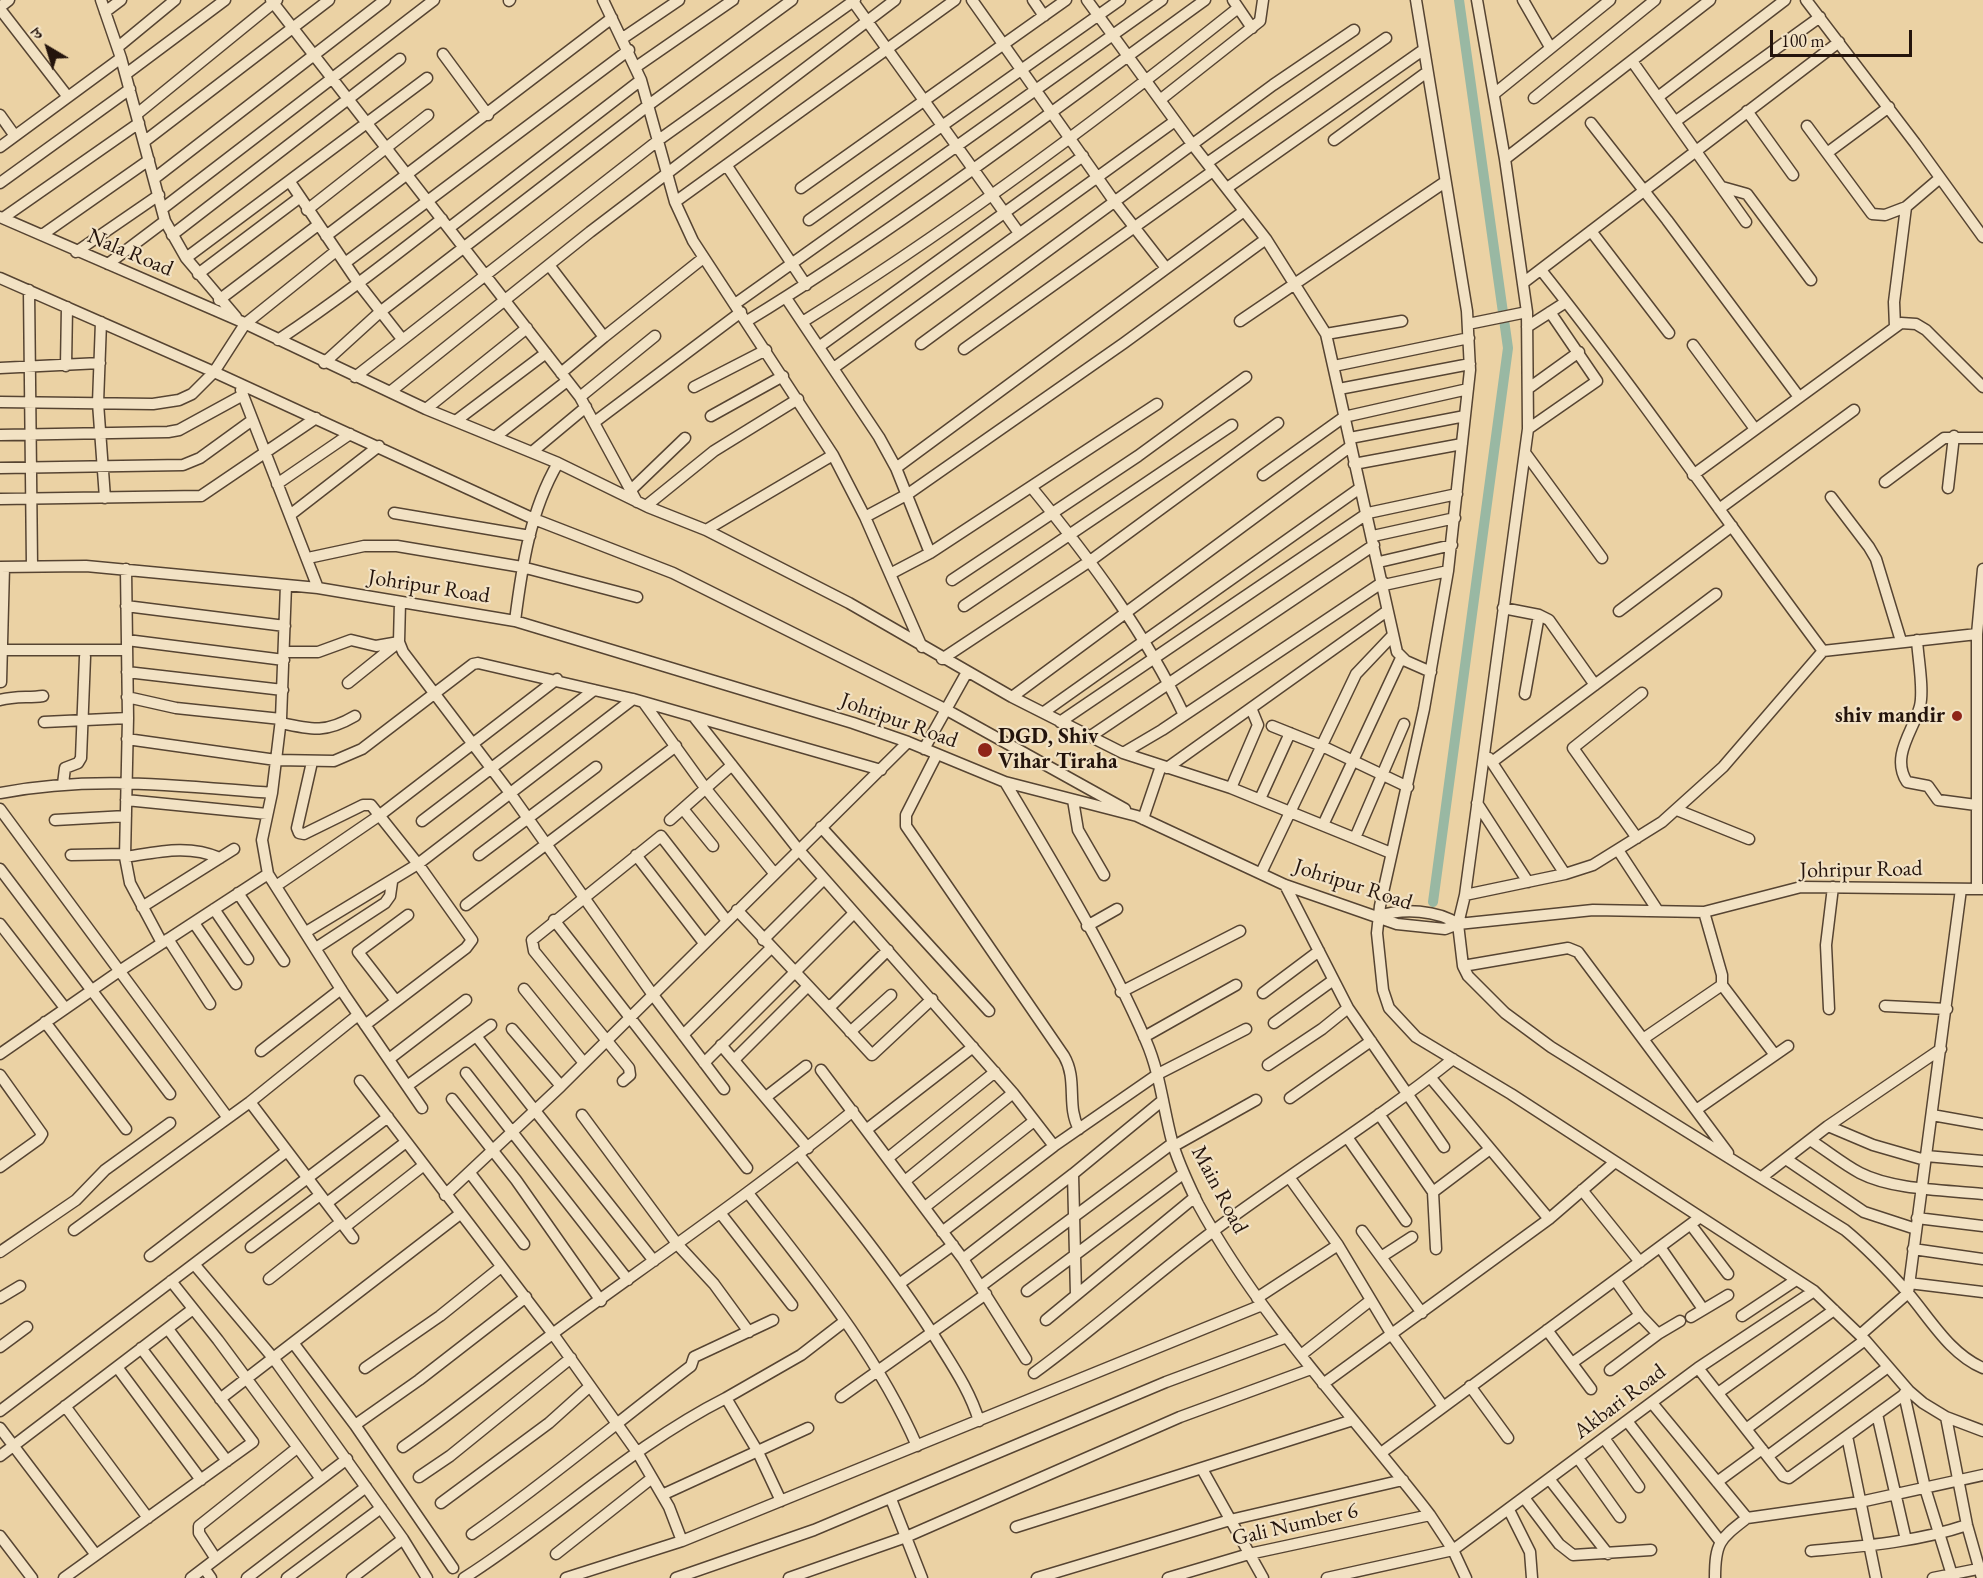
<!DOCTYPE html>
<meta charset="utf-8">
<style>
body{margin:0}
#map{position:relative;width:1983px;height:1578px;overflow:hidden;background:#ebd2a4;font-family:"EB Garamond","Noto Serif Devanagari",serif}
canvas{display:block}
.north{position:absolute;left:18px;top:18px;width:60px;height:60px;-webkit-text-stroke:4px #f2e2c4;paint-order:stroke;rotate:322deg;font-size:16px;font-weight:700;line-height:24px;text-align:center;color:#24140c}
.north::after{content:'';display:block;margin:auto;width:21px;height:27px;background:#24140c;clip-path:polygon(50% 0,100% 100%,50% 72%,0 100%)}
.scale{position:absolute;left:1770px;top:30px;width:142px;height:27px;box-sizing:border-box;border:3px solid #24140c;border-top:0;padding-left:8px;font-size:18px;line-height:21px;white-space:nowrap;color:#24140c;-webkit-text-stroke:4px #f2e2c4;paint-order:stroke}
</style>
<div id="map">
<canvas width="1983" height="1578"></canvas>
<div class="north">उ</div>
<div class="scale">100 m</div>
</div>
<script>
const context = document.querySelector('canvas').getContext('2d');
context.lineJoin = 'round';
function stroke(path, color, width, dash) { context.strokeStyle = color; context.lineWidth = width; context.lineCap = dash ? 'butt' : 'round'; context.setLineDash(dash || []); context.stroke(path); }
function label(font, color, halo, rows, align = 'center') {
  context.font = font + ' "EB Garamond",serif'; context.lineWidth = 4.5; context.setLineDash([]); context.textBaseline = 'middle'; context.strokeStyle = halo; context.fillStyle = color; for (const [text, x, y, turn = 0] of rows) {
    context.save(); context.translate(x, y); context.rotate((+turn || 0) * Math.PI / 180); context.textAlign = isNaN(turn) ? turn : align; if (halo) context.strokeText(text, 0, 0); context.fillText(text, 0, 0); context.restore();
  }
}
stroke(new Path2D(`
 M1433,902L1508,348L1459,0`), '#99b8a3', 10);
const minor = new Path2D(`
 M101,0L121,58L165,221L186,258L236,317
 M271,0L580,397L637,502
 M603,0L641,80L675,202L693,241L833,455L865,517L922,647
 M852,0L1019,233
 M972,0L1114,201L1166,268
 M1033,0L1044,16
 M1087,0L1192,144L1266,239L1326,334L1397,652L1406,661L1431,672
 M1233,0L1252,28
 M1416,0L1467,311L1470,370L1448,571L1424,709L1380,906L1377,933L1383,990L1389,1008L1416,1037L1511,1094L1814,1291L1865,1340L1909,1391L1923,1403L1946,1417L1983,1431
 M1477,0L1505,159L1527,312L1528,429L1465,895L1458,924L1463,966L1468,976L1505,1013L1551,1047L1845,1230C1868,1249 1888,1270 1908,1293C1931,1320 1950,1354 1983,1368
 M1523,0L1550,47
 M1806,0L1915,143L1983,237
 M509,1L510,0
 M0,7L9,0
 M0,9L68,97
 M105,12L121,0
 M623,38L679,0
 M118,47L175,0
 M443,54L488,115
 M1632,61L1746,222
 M636,67L733,0
 M126,74L225,0
 M1494,94L1610,0
 M1658,97L1785,0
 M1534,98L1655,0
 M1160,100L1260,21L1263,0
 M1747,111L1793,175
 M137,114L277,0
 M0,115L15,136
 M1676,121L1820,17
 M1591,123L1667,220L1799,397
 M1807,126L1872,214L1885,215L1906,207
 M1334,140L1427,72
 M145,141L329,0
 M0,147L121,58
 M1827,153L1889,107
 M1505,159L1710,0
 M1207,163L1386,38
 M727,166L806,285
 M155,178L385,0
 M290,182L359,284L402,339
 M0,183L130,89
 M1722,187L1747,194L1811,280
 M801,188L1066,0
 M1227,188L1423,50
 M675,202L955,0
 M162,209L434,0
 M307,210L428,115
 M0,217L240,321L426,409L558,463L648,507L706,530L849,603L1012,697L1123,753L1231,788L1391,853
 M3,218L139,123
 M809,220L1120,0
 M449,228L641,80
 M1591,231L1669,333
 M42,235L149,160
 M172,235L400,59
 M326,236L612,18
 M76,252L159,195
 M186,258L427,78
 M345,263L629,50
 M108,264L165,221
 M549,265L604,337L561,373
 M1541,270C1639,393 1728,524 1823,651
 M198,274L299,198
 M0,278L214,372L534,519L673,573L945,709L1125,809
 M1523,283L1839,42
 M29,290L32,566
 M786,298L879,437L896,468L930,553
 M219,300L318,225
 M735,304L1162,0
 M747,321C906,224 1054,109 1205,0
 M804,321C955,227 1099,119 1238,8
 M1240,321L1445,182
 M101,322L98,403L105,498
 M1468,324L1527,312
 M1527,327L1566,302
 M1895,327L1894,302L1906,207L1940,178
 M1326,334L1402,321
 M604,337L702,259
 M278,340C335,302 388,261 442,219
 M921,344L1273,85L1354,30
 M1693,345L1755,429
 M820,346L1083,156
 M964,349L1213,171
 M324,363L380,312L650,104L792,0
 M66,366L67,307
 M1334,366L1469,338
 M835,367L1175,121
 M0,368L100,363
 M355,377L660,139L855,0
 M694,387L766,350
 M1529,388L1579,352
 M1339,389L1470,364
 M241,390L318,588
 M390,392L590,232L895,0
 M580,397L655,336
 M0,402L153,404L179,400L192,394L214,372L245,324L336,251
 M426,409L527,328
 M711,416L783,376
 M457,420L546,353
 M596,421L741,312
 M1528,429L1597,381L1550,312
 M0,435L168,432L179,430L243,395
 M495,437L567,381
 M1350,438L1465,416
 M532,452L586,407
 M1526,454L1602,558
 M1354,464L1462,444
 M0,468L183,465L200,458L251,421
 M896,468L1244,211
 M1263,475L1344,417L1468,389
 M1693,475L1901,323L1916,324L1926,330L1983,387
 M1885,482L1944,438H1983
 M277,484L350,434
 M1032,488C1090,559 1145,632 1184,715
 M1948,488L1954,436
 M632,489L685,438
 M1831,497L1869,547L1876,559L1901,641
 M0,499L201,496L316,418
 M646,506L714,451L798,399
 M1719,509L1854,410
 M394,513L530,536
 M290,515L379,446
 M865,517L908,494L1124,343L1266,239
 M706,530L833,455
 M1373,536L1455,518
 M308,558L364,546H397L522,567L637,597
 M1379,562L1452,545
 M0,567L86,566L318,588L515,621L853,723L908,742L1005,782L1137,816L1285,885L1397,924L1445,929L1458,924L1593,910L1704,912L1801,887L1983,889
 M126,569L128,718L125,857L130,883L162,943
 M890,574L930,553L1157,404
 M952,580L1138,456L1246,377
 M286,585L281,719L272,793L262,840L268,874L344,994L422,1108
 M1384,585L1448,571
 M400,602L399,642L403,652L510,793L653,995L724,1089
 M126,606L285,626
 M964,606L1232,425
 M1503,608L1539,615L1549,620L1595,685
 M1619,611L1732,526
 M515,621C522,566 530,511 558,463
 M127,640L284,660
 M1917,640C1918,658 1924,689 1920,706C1914,730 1890,756 1907,782L1928,786L1938,800L1976,805
 M2,650H127
 M285,652H318L351,640L376,646L399,642
 M942,659L1090,561L1278,423
 M127,672L283,690
 M1,682L4,567
 M348,683L394,646
 M1525,694L1539,615
 M127,697L176,708L281,719
 M1012,697L1351,446
 M0,700C15,696 28,698 43,696
 M644,703L706,789L774,873
 M1044,712L1360,488
 M694,717L798,849L1013,1093L1054,1146
 M44,722L128,718
 M1060,722L1368,513L1457,494
 M281,723C313,730 326,733 355,716
 M1272,726L1322,746L1408,787
 M1091,736L1374,545
 M127,739L276,760L334,761L362,749L473,664L478,663L633,699L881,770
 M924,749L967,672
 M1123,753L1162,730L1383,582
 M937,754L906,815V826L1064,1056C1078,1080 1066,1106 1079,1129
 M1489,758L1565,874
 M312,762L297,828L299,833L304,834L363,805H371L418,864L472,940L466,948L365,1025
 M1492,762L1716,594
 M1167,768L1387,611
 M1005,782C1055,866 1107,951 1146,1041C1160,1073 1163,1107 1172,1141C1178,1163 1188,1183 1198,1204C1260,1318 1351,1413 1430,1515L1453,1550L1466,1578
 M63,784L65,768L78,763L81,758L85,657
 M1231,788L1258,725L1251,708
 M0,793C95,775 177,786 272,793
 M1260,799L1290,733
 M126,800L267,814
 M1073,800L1078,830L1104,875
 M1477,803L1528,882
 M0,809L228,1118
 M683,809L713,846
 M1677,810L1749,839
 M1143,819L1161,766
 M55,820L126,816
 M670,820L732,765
 M422,821L594,690
 M1323,825L1401,658
 M821,827L989,1011
 M1355,838L1404,724
 M1637,838L1573,748L1642,693
 M1618,850L1658,911
 M71,855L125,854
 M479,855L596,767
 M636,855L704,943
 M125,857C158,852 188,844 220,858
 M0,869L170,1094
 M1261,873L1356,674L1393,635
 M1285,885L1348,1008L1444,1147
 M276,886L380,815L557,679
 M1977,889V634L1983,569
 M238,893L284,961
 M1465,895L1565,874L1593,865L1662,822L1723,767L1823,651L1977,634
 M466,905L676,746
 M142,907L234,849
 M214,909L248,959
 M737,910L827,1006L833,1004L888,950
 M1380,916C1403,908 1437,910 1458,924
 M554,920L747,1168
 M194,923L236,984
 M0,924L65,1008
 M1087,926L1117,909
 M306,932L418,864L633,699
 M168,939L210,1004
 M763,940L824,879
 M316,948L385,903L390,896L392,882
 M1463,966L1568,948L1578,952L1728,1153
 M1722,985L1775,1055
 M524,989L584,1063
 M1121,992L1240,931
 M1263,993L1319,951
 M396,1001L358,952L408,915
 M827,1006L872,1055L932,999
 M1885,1006L1947,1009
 M1829,1009L1826,945L1833,887
 M45,1022L126,1129
 M1274,1023L1332,981
 M512,1029L561,1086
 M850,1032L891,995
 M683,1035L771,948
 M476,1036L654,1261
 M1144,1037L1236,985
 M1643,1039L1722,985V975L1704,912
 M721,1045L808,1148
 M261,1051L341,989
 M0,1054L121,970L268,874
 M389,1059L466,1000
 M734,1060L807,987
 M704,1063L854,913
 M1268,1065L1322,1029L1348,1008
 M821,1070L963,1259L1026,1359
 M466,1073L628,1280
 M0,1075L42,1134L39,1139L0,1167
 M1430,1077L1549,1219
 M360,1081L553,1334L637,1452L669,1507L682,1541
 M623,1081L630,1075L629,1068L534,951L532,940L661,836L727,921
 M407,1086L491,1025
 M766,1097L806,1066
 M1290,1098L1371,1041
 M452,1099L516,1180L601,1301
 M250,1102L353,1238
 M1696,1110L1788,1046
 M1379,1114L1433,1192
 M582,1115L678,1245L714,1284L749,1332
 M1932,1115L1983,1124
 M1828,1126L1873,1145L1925,1160
 M866,1130L973,1047
 M1347,1137L1406,1221
 M1810,1140C1826,1150 1843,1164 1860,1173C1893,1190 1946,1190 1983,1194
 M1174,1146L1256,1100
 M799,1155C849,1217 900,1280 941,1347C956,1371 971,1394 979,1421
 M1926,1156L1983,1161
 M888,1158L995,1072
 M1786,1159L1864,1212L1916,1229
 M470,1173L524,1244
 M1073,1174L1076,1295
 M1289,1177L1338,1245L1392,1335L1442,1405
 M1762,1177L1828,1126L1941,1049
 M905,1181L1013,1093
 M1582,1190L1640,1262
 M748,1193C810,1273 876,1352 917,1446
 M445,1195L561,1086L908,742
 M327,1203L406,1142
 M925,1207L1034,1121
 M721,1214L792,1305
 M1917,1218L1983,1226
 M1691,1225L1728,1274
 M345,1227L424,1165
 M74,1230L250,1102L358,1015
 M1362,1231L1422,1313
 M942,1232L1054,1146L1158,1074L1246,1029
 M251,1247L320,1195
 M1660,1247L1703,1309
 M1436,1249L1433,1192L1490,1149
 M1913,1249L1983,1259
 M0,1252L76,1200L105,1170L170,1123
 M150,1256L287,1151
 M1381,1257L1412,1237
 M963,1259L1073,1174L1163,1100
 M194,1264L274,1359L403,1539L427,1578
 M269,1279L341,1222
 M1615,1280L1640,1315L1658,1334
 M171,1281L218,1340L321,1479
 M1909,1283L1983,1292
 M899,1284L953,1245
 M981,1286L1173,1143
 M1027,1291L1183,1174
 M0,1298L20,1286
 M1257,1298L1338,1245
 M1742,1316L1796,1280
 M1691,1317L1728,1295
 M1046,1320L1195,1197
 M1547,1330L1591,1389
 M1860,1335L1908,1293L1961,889
 M294,1344L355,1425L453,1568
 M0,1347L27,1327
 M141,1348L227,1461
 M1301,1355L1371,1300
 M1572,1363L1640,1315
 M117,1367L201,1480
 M365,1368L440,1316L501,1267
 M1698,1368L1783,1476L1789,1478L1909,1391
 M1610,1370L1658,1334L1680,1321
 M1034,1373C1096,1328 1154,1275 1216,1229C1294,1171 1377,1120 1453,1059
 M1323,1384L1549,1219L1615,1162
 M1470,1386L1508,1438
 M1718,1393L1834,1310
 M1904,1394L1925,1488L1952,1575
 M841,1397L986,1294
 M220,1399L460,1214
 M1652,1403L1747,1518L1860,1502L1983,1475
 M65,1406L148,1518
 M0,1411L388,1117
 M1877,1414L1906,1540
 M1946,1417L1967,1525L1982,1578
 M1627,1421L1720,1541
 M355,1425L419,1380L526,1297
 M0,1428L96,1555
 M1746,1429L1865,1340
 M1847,1436L1876,1578
 M1604,1438L1639,1487
 M403,1447C462,1406 516,1360 574,1318C668,1250 763,1184 853,1111
 M1381,1453L1699,1218
 M0,1456L193,1309
 M1768,1456L1888,1367
 M1578,1458L1620,1517
 M1202,1469L1263,1578
 M419,1477L450,1456L571,1358
 M1550,1480L1608,1554
 M1717,1482L1762,1449
 M662,1495L808,1428
 M891,1499L922,1578
 M1525,1499L1559,1544L1573,1555L1651,1550
 M781,1501L758,1452L726,1398L801,1355L845,1321
 M441,1503L549,1423L589,1387
 M1509,1510L1530,1552L1532,1578
 M1016,1527L1353,1420
 M472,1534C547,1482 617,1422 691,1366L694,1357L773,1320
 M0,1536L32,1578
 M1811,1551C1864,1546 1917,1542 1967,1525
 M556,1554L652,1478
 M216,1559L199,1533V1526L297,1448
 M204,1568L211,1578
 M64,1578L253,1442L168,1329
 M191,1578L347,1459
 M247,1578L366,1487
 M287,1578L381,1508
 M352,1578L403,1539
 M464,1578C554,1521 631,1446 726,1398
 M566,1578L682,1541L1262,1305
 M676,1578L814,1530L1166,1382L1287,1337
 M789,1578L906,1537L1180,1417L1311,1369
 M1037,1578L1230,1520L1403,1480
 M1168,1578L1249,1554L1430,1515
 M1327,1578L1453,1550L1698,1368L1814,1291
 M1715,1578C1715,1542 1720,1539 1747,1518
 M1933,1578L1983,1568`);
stroke(minor, '#564432', 13);
stroke(minor, '#f2e2c4', 10);
for (const [x, y, r, color] of [
 [1957,716,6,"#8f2418"],
 [985,750,8,"#8f2418"]
]) { const dot = new Path2D(); dot.arc(x, y, r, 0, 2 * Math.PI); context.fillStyle = color; context.fill(dot); stroke(dot, '#f2e2c4', 2); }
label('22px', '#24140c', '#f2e2c4', [
 ["Nala Road",130,253,23],
 ["Johripur Road",429,587,9],
 ["Johripur Road",899,721,20],
 ["Johripur Road",1861,870,-1],
 ["Johripur Road",1353,885,18],
 ["Main Road",1219,1190,62],
 ["Akbari Road",1620,1402,-37],
 ["Gali Number 6",1295,1525,-13]
]);
label('bold 22px', '#24140c', '#f2e2c4', [
 ["shiv mandir",1945,716],
 ["DGD, Shiv",998,737,"left"],
 ["Vihar Tiraha",998,762,"left"]
], 'right');
</script>
